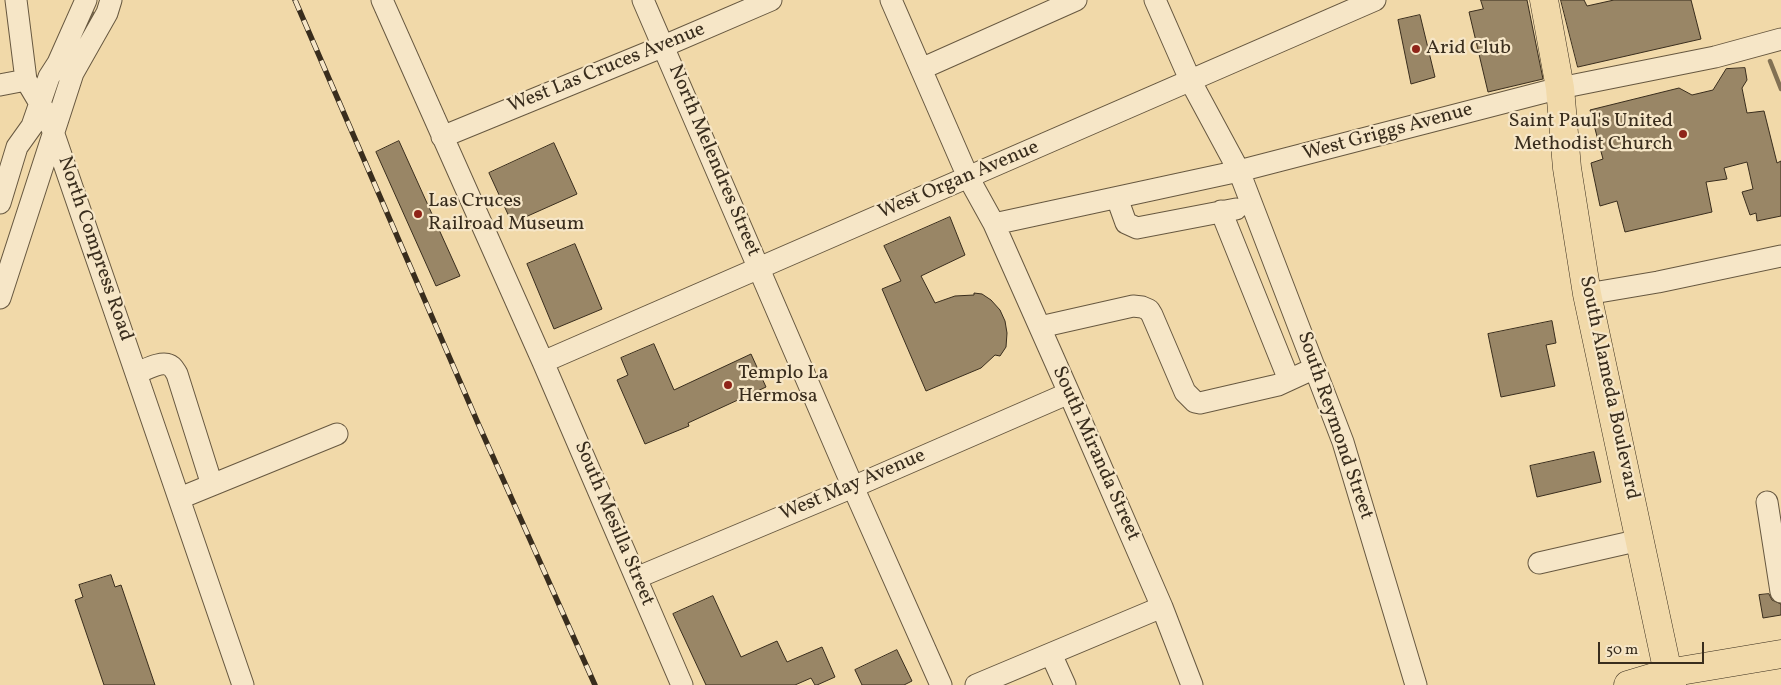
<!DOCTYPE html>
<style>
body{margin:0}
#map{position:relative;width:1781px;height:685px;overflow:hidden;background:#f1d9a9;font-family:Vollkorn,serif}
canvas{display:block}
.scale{position:absolute;left:1598px;top:642px;width:106px;height:22px;box-sizing:border-box;border:2px solid #392d1d;border-top:0;padding-left:6px;font-size:15px;line-height:18px;white-space:nowrap;color:#392d1d;-webkit-text-stroke:4px #f6e6c7;paint-order:stroke}
</style>
<div id="map">
<canvas width="1781" height="685"></canvas>
<div class="scale">50 m</div>
</div>
<script>
const context = document.querySelector('canvas').getContext('2d');
context.lineJoin = 'round';
function stroke(path, color, width, dash) { context.strokeStyle = color; context.lineWidth = width; context.lineCap = dash ? 'butt' : 'round'; context.setLineDash(dash || []); context.stroke(path); }
function fillPath(path, color) { context.fillStyle = color; context.fill(path, 'evenodd'); }
function label(font, color, halo, rows, align = 'center') {
  context.font = font + ' Vollkorn,serif'; context.lineWidth = 4.5; context.setLineDash([]); context.textBaseline = 'middle'; context.strokeStyle = halo; context.fillStyle = color; for (const [text, x, y, turn = 0] of rows) {
    context.save(); context.translate(x, y); context.rotate((+turn || 0) * Math.PI / 180); context.textAlign = isNaN(turn) ? turn : align; if (halo) context.strokeText(text, 0, 0); context.fillText(text, 0, 0); context.restore();
  }
}
stroke(new Path2D(`
 M83,36L92,13
 M1770,61L1781,89`), '#827154', 4.5);
const building = new Path2D(`
 M1481,0H1527L1543,79L1488,92L1469,12L1483,9Z
 M1561,0H1584L1587,6L1614,0H1691L1701,39L1578,67Z
 M1420,15L1435,77L1411,84L1398,20Z
 M1745,68L1747,80L1742,88L1747,113L1764,111L1777,163L1781,161V216L1757,221L1756,213L1750,215L1742,192L1753,189L1747,162L1724,168L1727,179L1706,182L1712,212L1625,232L1617,201L1600,206L1591,163L1603,159L1590,110L1679,88L1692,95L1713,90L1726,69Z
 M399,141L460,276L436,286L376,152Z
 M554,143L577,194L512,223L489,173Z
 M950,217L965,255L921,276L935,303L955,296L974,295V293L982,294L991,300L1000,310L1005,321L1007,333L1006,347L1000,356L995,355L981,368L926,391L882,289L901,281L884,246Z
 M575,244L602,309L554,329L527,264Z
 M1552,321L1556,343L1546,345L1555,386L1501,397L1488,334Z
 M654,344L674,390L751,354L766,387L688,423L689,426L645,444L617,380L628,375L621,358Z
 M1594,452L1601,482L1537,497L1530,466Z
 M111,575L115,587L121,585L155,685H104L75,600L83,597L79,585Z
 M1769,594L1772,600L1781,604V615L1763,618L1759,595Z
 M713,596L741,657L777,641L787,662L822,647L835,677L817,685H815L811,678L795,685H706L673,614Z
 M897,650L912,681L904,685H862L855,670Z`);
fillPath(building, '#998666');
stroke(building, '#392d1d', 1);
const minor = new Path2D(`
 M16,0L26,80L48,117L243,685
 M382,0L543,362L682,685
 M643,0L853,487L941,685
 M891,0L968,177L994,224L1069,393L1162,607L1192,685
 M1155,0L1191,82L1239,171L1343,442L1416,685
 M921,69L1076,0
 M0,85L26,80
 M442,137L664,46L771,0
 M1117,198L1126,223L1137,228L1236,209
 M0,203L17,147L32,126L49,77L58,63L86,0
 M1221,211L1289,380
 M994,224L1239,171L1560,88L1715,57L1781,39
 M1587,294L1658,282L1781,256
 M0,298L73,73L107,13L111,0
 M1040,327L1133,306L1142,307L1149,310L1152,315L1185,392L1195,402L1200,403L1278,385L1315,368
 M543,362L1375,0
 M136,373C145,370 161,361 169,365C173,366 175,371 177,374L212,485
 M180,498L337,434
 M1767,502L1781,592
 M1539,563L1640,540
 M636,578L853,487L1069,393
 M1051,654L1065,685
 M976,685L1162,607`);
const major = new Path2D(`
 M1544,0L1560,88L1567,168L1587,294L1668,673L1672,685
 M1628,685L1668,673L1781,654`);
stroke(minor, '#675840', 23);
stroke(major, '#392d1d', 29);
stroke(minor, '#f6e6c7', 21);
stroke(major, '#f1d9a9', 28);
const rail = new Path2D(`
 M295,0L477,421L595,685`);
stroke(rail, '#392d1d', 5.5);
stroke(rail, '#f6e6c7', 4, [11]);
for (const [x, y, r, color] of [
 [1416,49,5,"#8f2418"],
 [1683,134,5,"#8f2418"],
 [418,214,5,"#8f2418"],
 [728,385,5,"#8f2418"]
]) { const dot = new Path2D(); dot.arc(x, y, r, 0, 2 * Math.PI); context.fillStyle = color; context.fill(dot); stroke(dot, '#f6e6c7', 2); }
label('20px', '#392d1d', '#f6e6c7', [
 ["Arid Club",1426,49],
 ["Saint Paul's United",1673,122,"right"],
 ["Methodist Church",1673,145,"right"],
 ["Las Cruces",428,202],
 ["Railroad Museum",428,225],
 ["Templo La",738,374],
 ["Hermosa",738,397]
], 'left');
label('20px', '#392d1d', '#f6e6c7', [
 ["West Las Cruces Avenue",607,69,-22],
 ["West Griggs Avenue",1388,133,-15],
 ["North Melendres Street",713,161,67],
 ["West Organ Avenue",959,181,-23],
 ["North Compress Road",94,249,71],
 ["South Alameda Boulevard",1608,388,78],
 ["South Reymond Street",1334,426,71],
 ["South Miranda Street",1095,454,66],
 ["West May Avenue",853,486,-23],
 ["South Mesilla Street",613,524,67]
]);
</script>
